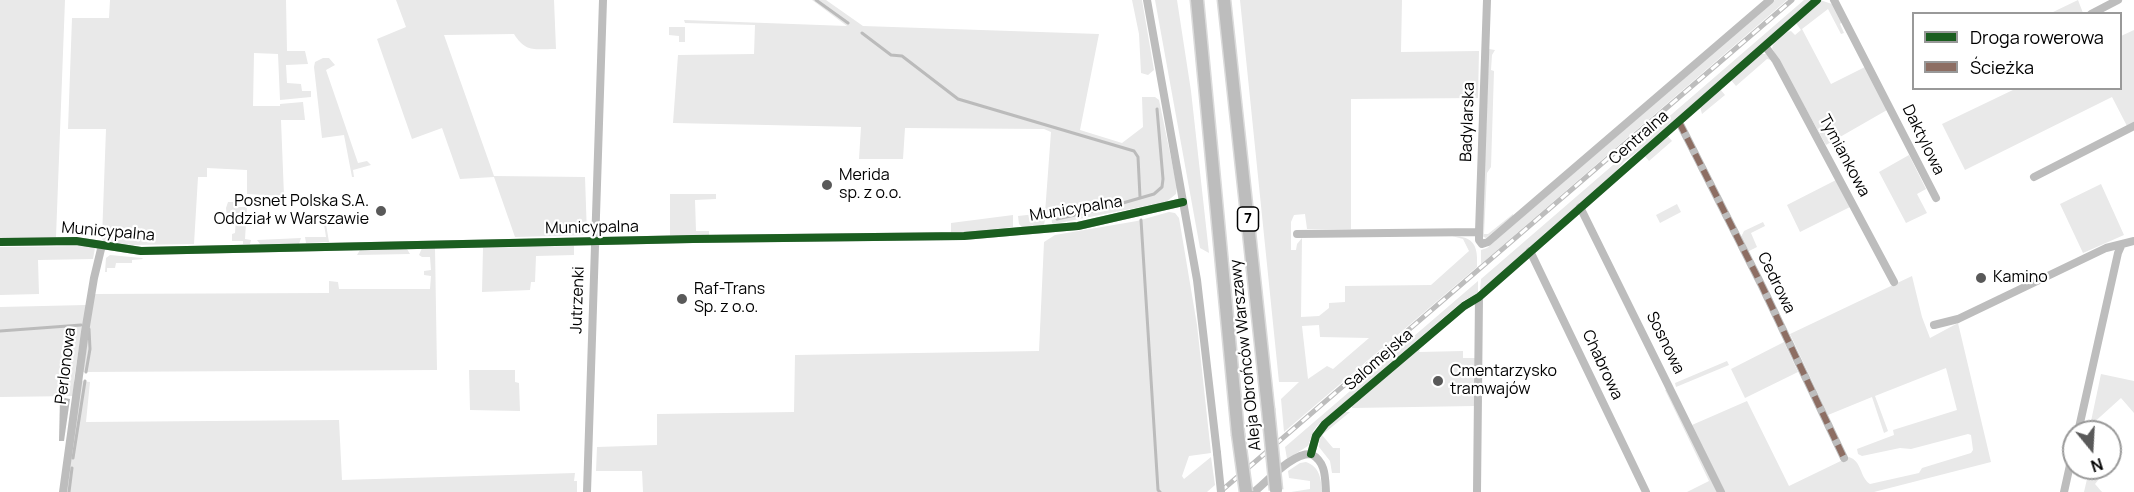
<!DOCTYPE html>
<meta charset="utf-8">
<style>
body{margin:0}
#map{position:relative;width:2134px;height:492px;overflow:hidden;background:#fff;font-family:Manrope,sans-serif}
canvas{display:block}
.legend{position:absolute;left:1912px;top:12px;width:210px;height:78px;box-sizing:border-box;background:#fff;border:2px solid #999;margin:0;padding:8px 10px;list-style:none;font-size:18px;color:#000}
.legend li{display:flex;align-items:center;gap:12px;height:30px}
.legend b{width:30px;border:2px solid #999}
.north{position:absolute;left:2062px;top:420px;width:60px;height:60px;box-sizing:border-box;background:#fff;border:2px solid #999;border-radius:50%;rotate:162deg;font-size:16px;font-weight:700;line-height:24px;text-align:center;color:#000}
.north::after{content:'';display:block;margin:auto;width:21px;height:27px;background:#595959;clip-path:polygon(50% 0,100% 100%,50% 72%,0 100%)}
</style>
<div id="map">
<canvas width="2134" height="492"></canvas>
<ul class="legend">
<li><b style="height:8px;background:#1b5e20"></b>Droga rowerowa</li>
<li><b style="height:8px;background:#8d6e63"></b>Ścieżka</li>
</ul>
<div class="north">N</div>
</div>
<script>
const context = document.querySelector('canvas').getContext('2d');
context.lineJoin = 'round';
function fillPath(path, color) { context.fillStyle = color; context.fill(path, 'evenodd'); }
function stroke(path, color, width, dash) { context.strokeStyle = color; context.lineWidth = width; context.lineCap = dash ? 'butt' : 'round'; context.setLineDash(dash || []); context.stroke(path); }
function label(font, color, halo, rows, align = 'center') {
  context.font = font + ' Manrope,sans-serif'; context.lineWidth = 4.5; context.setLineDash([]); context.textBaseline = 'middle'; context.strokeStyle = halo; context.fillStyle = color; for (const [text, x, y, turn = 0] of rows) {
    context.save(); context.translate(x, y); context.rotate((+turn || 0) * Math.PI / 180); context.textAlign = isNaN(turn) ? turn : align; if (halo) context.strokeText(text, 0, 0); context.fillText(text, 0, 0); context.restore();
  }
}
fillPath(new Path2D(`
 M0,0H65L56,237L0,238Z
 M110,0H286L287,51H305L308,64L286,65L287,83L301,84L302,91H311V97L280,100L278,54L254,53L253,106H280V104L303,102L305,120H281L284,196L247,194V170L207,168V177H198L194,244L133,245L103,242L102,238L106,129H68L72,18H109Z
 M396,0H554L556,49C535,49 526,53 514,34L444,35L494,176L585,177L587,235L515,237L494,177L460,179L442,128L412,139L377,39L406,27Z
 M812,0H826L863,26L1099,34L1080,130L1122,143L1143,127L1142,97H1155L1159,100L1177,187L1176,194L1166,202L1054,224L1052,223L1051,213L1046,214L1044,225L1022,227L1019,224L1018,216L1045,213L1051,132L1044,129L905,128L903,159H859L861,127L673,123L678,55L754,54L755,25L685,23L684,20L847,26Z
 M1132,0H1142L1154,70L1148,75L1141,73L1139,34Z
 M1155,0H1177L1191,91L1209,253L1200,248Z
 M1240,0H1402L1401,52L1479,51L1478,98L1351,99V229H1307L1305,214L1294,215L1291,222V250H1296L1297,244L1302,238L1301,317L1319,316L1329,308V303L1345,302V286L1431,285L1469,251L1463,239L1452,236C1475,236 1478,247 1477,267L1284,432L1281,399L1299,382H1279ZM1319,325L1320,337L1369,338L1333,369L1327,366L1308,379L1302,326Z
 M1775,0H1787L1481,264V250L1487,248Z
 M1804,0H1812L1659,135L1624,162L1614,174L1480,291L1481,279Z
 M1820,0L1832,4L1842,22L1840,24L1844,33L1841,34L1828,9L1802,29L1831,84L1865,67L1887,110L1826,145L1772,48C1774,41 1784,32 1791,31L1795,35L1801,30L1796,23Z
 M2078,0L2083,13H2051Z
 M669,27H685V42H679V36L669,35Z
 M2134,30V123L2127,126L2112,97L1965,170L1942,124L2015,89L2120,88L2121,36Z
 M1489,49L1495,50L1492,55L1491,70L1494,71L1491,167L1487,173L1484,234H1488L1513,214V216L1486,238L1482,236Z
 M1760,54H1766L1771,60L1767,59L1736,86L1731,80Z
 M323,58H329L335,65L326,70L358,163L367,161L371,165L353,170L354,177H352L344,135L322,138L314,67L315,62Z
 M1720,89L1725,95L1702,114L1700,107Z
 M1667,135L1672,141L1649,161L1644,155Z
 M1909,155L1926,189L1917,194L1927,213L1906,223L1879,172Z
 M1836,180L1850,207L1800,232L1787,205Z
 M2101,184L2124,235L2083,253L2060,204Z
 M670,194H716V199L695,200L696,231H709V235H670Z
 M228,202H235V207H247L245,239L251,240L250,244H243V241H232V234L235,233L236,217H227L226,208Z
 M1677,204L1681,212L1660,223L1656,215Z
 M1169,212L1175,213L1179,218L1197,325L1211,453L1189,456L1182,476L1184,479L1211,457L1215,485L1207,492H643L642,471H596L597,447L657,445V414L794,412L795,355L1039,351L1044,242L1055,235L1137,221Z
 M1013,215V227L951,234V223Z
 M1763,222L1765,226L1751,233L1757,247L1747,252L1741,237L1744,231Z
 M324,224H326L329,242L306,243L305,237H326Z
 M301,238L299,244H260L257,240Z
 M90,246L95,248L93,259L38,260L39,294L0,295V247Z
 M574,246V255L536,256L535,282H531L530,290L482,292L483,248Z
 M422,248H435L437,370L83,372L94,294L329,293V281L338,282L339,289H430L431,276L424,275V271L431,270L430,257H422L419,255Z
 M407,249L410,254L357,255L360,250Z
 M110,255L142,258L143,259L132,260V263H116L115,268H107V272H105L106,258Z
 M1912,276L1922,317L1930,338L1958,323L1991,462L1874,492H1725L1692,425L1747,401L1789,486L1849,457C1862,461 1860,478 1870,484L1919,473L1922,468L1971,453L1973,450L1971,435L1968,434L1911,449L1900,448L1862,456L1858,454L1857,449L1894,435L1893,430L1957,410L1946,368L1875,396L1888,431L1884,433L1872,397L1828,415L1790,334Z
 M1478,281V293L1463,301L1318,425L1314,430L1308,446L1287,459L1285,447Z
 M86,305L74,379L75,396L0,397V307Z
 M1784,342L1798,372L1745,398L1731,369Z
 M1418,349L1420,350L1419,352L1463,351V358H1475V406L1352,408V406Z
 M1727,361L1729,365L1676,387L1675,383Z
 M469,370H515V382L519,383L520,411L470,410Z
 M2101,374L2134,381V413L2121,398L2090,426Z
 M81,381L90,382L86,422L339,420L342,480L575,473L574,481H577V492H65Z
 M1667,389L1717,492H1687L1709,481L1665,390Z
 M1344,412H1350L1322,435L1333,448H1340V473H1332L1330,461L1319,447L1320,433Z
 M1306,462C1320,467 1321,479 1322,492H1291L1310,489V481L1289,478L1288,471L1300,463Z
 M2093,476L2099,479L2095,484L2102,492H2084L2087,479Z`), '#e9e9e9');
fillPath(new Path2D(`
 M60,397L70,399L64,441H59Z`), '#bbb');
stroke(new Path2D(`
 M816,0L848,23
 M862,33L891,55L902,56L958,99L1134,151L1138,157L1140,197
 M1057,219L1102,209L1154,194L1162,187L1163,179L1157,109
 M1141,220L1158,490L1160,492
 M0,331L81,325
 M86,372L90,349L89,329
 M73,458L85,381
 M69,492L72,468`), '#bbb', 3);
const primary = new Path2D(`
 M1197,0L1238,434
 M1224,0L1268,409`);
stroke(primary, '#dbdbdb', 15);
stroke(new Path2D(`
 M1147,0L1197,280L1217,453
 M1487,0L1479,232V240L1482,244L1488,242L1770,0
 M1834,0L1936,198
 M2091,14L2118,0
 M1765,46L1776,61L1894,282
 M1679,122L1762,286L1844,458
 M2034,177L2134,126
 M1580,207L1721,492
 M1297,234L1479,232
 M0,242L76,241L141,251L693,239L964,236L1078,226L1183,202
 M1530,251L1646,492
 M1934,325L1958,319L2106,248L2122,244
 M2078,432L2118,253L2122,244L2134,241
 M1311,454L1316,436L1325,424L1464,306L1479,297L1817,0
 M1311,454C1326,462 1325,477 1326,492
 M63,492L85,332L94,278L102,245
 M587,492L603,0
 M1254,492C1269,480 1292,453 1311,454
 M1477,492L1479,297
 M2064,492L2074,447`), '#bdbdbd', 8);
stroke(primary, '#bdbdbd', 12);
const rail = new Path2D(`
 M1220,492L1792,0`);
stroke(rail, '#bdbdbd', 5);
stroke(rail, '#fff', 3, [9]);
const primaryBridge = new Path2D(`
 M1268,409L1276,490
 M1238,434L1246,492`);
stroke(primaryBridge, '#dbdbdb', 15, []);
stroke(new Path2D(`
 M1217,453L1221,492`), '#bdbdbd', 8);
stroke(primaryBridge, '#bdbdbd', 12);
stroke(new Path2D(`
 M1679,122L1762,286L1844,458`), '#8d6e63', 6, [12, 6]);
stroke(new Path2D(`
 M0,242L76,241L141,251L693,239L964,236L1078,226L1183,202
 M1311,454L1316,436L1325,424L1464,306L1479,297L1817,0`), '#1b5e20', 8);
for (const [x, y, r, color] of [
 [827,185,6,"#595959"],
 [381,211,6,"#595959"],
 [1981,278,6,"#595959"],
 [682,299,6,"#595959"],
 [1438,381,6,"#595959"]
]) { const dot = new Path2D(); dot.arc(x, y, r, 0, 2 * Math.PI); context.fillStyle = color; context.fill(dot); stroke(dot, '#fff', 2); }
for (const [x, y, w] of [
 [1248,219,21]
]) { const box = new Path2D(); box.roundRect(x - w / 2, y - 12, w, 24, 4.5); context.fillStyle = '#fff'; context.fill(box); stroke(box, '#000', 1.5); }
label('bold 15px', '#000', null, [
 ["7",1248,219]
]);
label('16px', '#000', '#fff', [
 ["Badylarska",1468,122,-88],
 ["Centralna",1639,138,-41],
 ["Daktylowa",1923,140,64],
 ["Tymiankowa",1844,156,62],
 ["Municypalna",1076,209,-9],
 ["Municypalna",592,228,-1],
 ["Municypalna",108,232,5],
 ["Cedrowa",1776,283,64],
 ["Jutrzenki",578,300,-88],
 ["Sosnowa",1665,343,64],
 ["Aleja Obrońców Warszawy",1246,355,-96],
 ["Salomejska",1379,360,-41],
 ["Chabrowa",1602,365,65],
 ["Perlonowa",66,366,-83]
]);
label('16px', '#000', '#fff', [
 ["Merida",839,176],
 ["sp. z o.o.",839,194],
 ["Posnet Polska S.A.",369,202,"right"],
 ["Oddział w Warszawie",369,220,"right"],
 ["Kamino",1993,278],
 ["Raf-Trans",694,290],
 ["Sp. z o.o.",694,308],
 ["Cmentarzysko",1450,372],
 ["tramwajów",1450,390]
], 'left');
</script>
